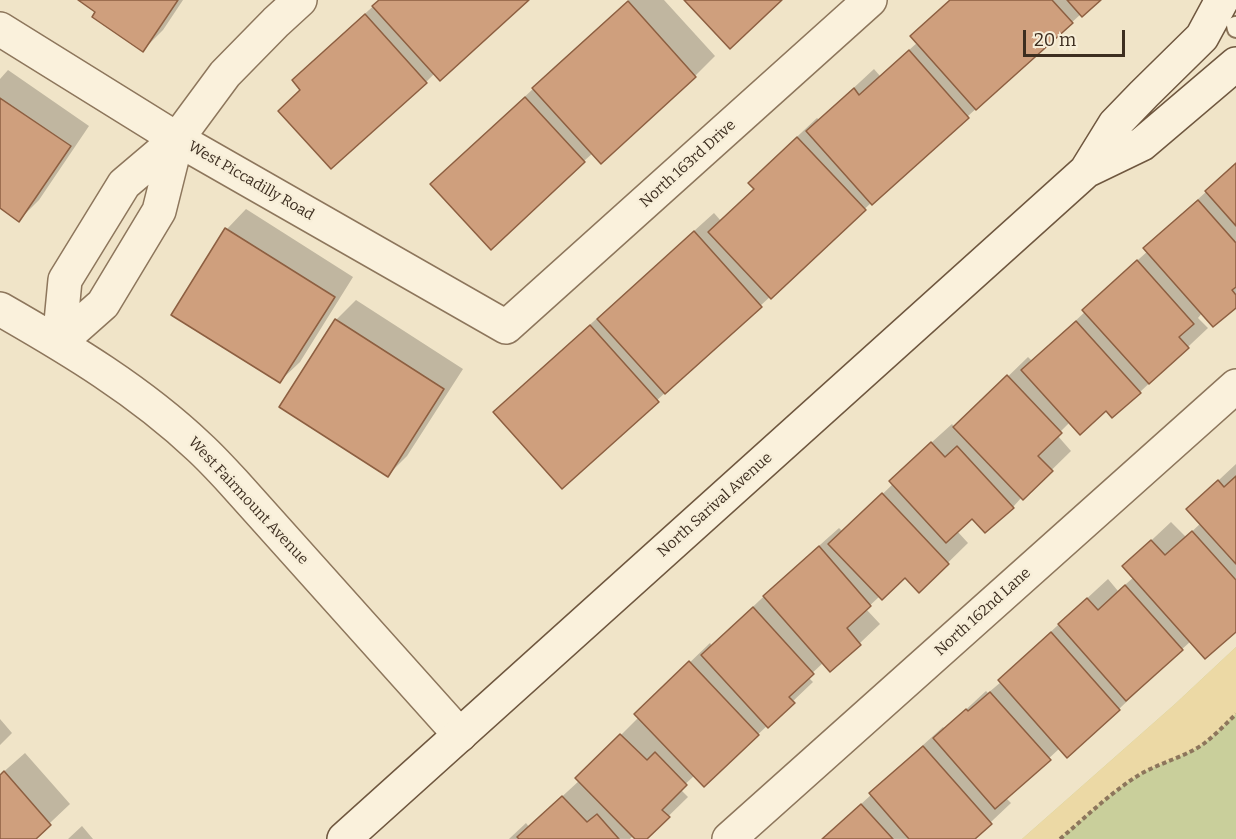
<!DOCTYPE html>
<style>
body{margin:0}
#map{position:relative;width:1236px;height:839px;overflow:hidden;background:#f0e4c8;font-family:Bitter,serif}
canvas{display:block}
.scale{position:absolute;left:1023px;top:30px;width:102px;height:27px;box-sizing:border-box;border:3px solid #3d2e20;border-top:0;padding-left:8px;font-size:18px;line-height:21px;white-space:nowrap;color:#3d2e20;-webkit-text-stroke:4px #f7eed8;paint-order:stroke}
</style>
<div id="map">
<canvas width="1236" height="839"></canvas>
<div class="scale">20 m</div>
</div>
<script>
const context = document.querySelector('canvas').getContext('2d');
context.lineJoin = 'round';
function fillPath(path, color) { context.fillStyle = color; context.fill(path, 'evenodd'); }
function stroke(path, color, width, dash) { context.strokeStyle = color; context.lineWidth = width; context.lineCap = dash ? 'butt' : 'round'; context.setLineDash(dash || []); context.stroke(path); }
function label(font, color, halo, rows, align = 'center') {
  context.font = font + ' Bitter,serif'; context.lineWidth = 5; context.setLineDash([]); context.textBaseline = 'middle'; context.strokeStyle = halo; context.fillStyle = color; for (const [text, x, y, turn = 0] of rows) {
    context.save(); context.translate(x, y); context.rotate((+turn || 0) * Math.PI / 180); context.textAlign = isNaN(turn) ? turn : align; if (halo) context.strokeText(text, 0, 0); context.fillText(text, 0, 0); context.restore();
  }
}
fillPath(new Path2D(`
 M1236,647V839H1022L1175,704Z`), '#c9cf9b');
fillPath(new Path2D(`
 M1236,647V714C1225,725 1214,736 1202,745C1182,758 1159,763 1139,775C1110,793 1086,817 1060,839H1022L1175,704Z`), '#ecd9a5');
fillPath(new Path2D(`
 M81,0H183L163,30L143,50L97,12Z
 M380,0H527L435,73L426,82L301,89L313,61Z
 M629,0H664L715,56L695,76L601,162L593,153L584,161L452,165L534,88L553,68Z
 M950,0H1099L1081,14L968,116L872,202L772,297L771,296L562,487L495,412L514,393L714,213L721,221L755,189L769,163L817,118L819,120L874,69L880,76L918,42L912,36Z
 M8,70L89,126L39,200L19,220L0,207V79Z
 M1236,163V306L1202,313L1198,318L1208,328L1140,392L1106,409L1070,422L1057,435L1071,451L1023,498L1022,497L1013,507L973,517L957,531L968,543L919,591L905,576L880,596L866,609L880,624L860,643L830,670L824,662L808,677L813,682L705,785L695,775L680,789L688,797L645,839H637L634,835L630,839H509L526,823L529,827L580,780L578,778L639,717L656,695L710,643L712,646L784,577L839,528L843,532L894,483L911,461L952,424L955,428L1028,357L1032,361L1086,311L1104,290L1148,251L1145,248L1165,229L1207,191Z
 M246,209L353,277L300,362L280,381L173,314L227,229Z
 M356,300L463,369L407,456L388,475L336,320Z
 M1236,464V630L1191,641L1138,689L1139,690L1119,709L1060,748L1006,798L1011,803L973,839H823L872,794L891,774L943,727L945,729L986,691L988,693L1001,682L1019,661L1108,579L1118,591L1134,577L1124,566L1171,522L1186,537L1201,523L1188,509Z
 M0,719L12,733L0,745Z
 M25,753L70,804L33,839H0V775Z
 M82,826L93,839H68Z`), '#0003');
const building = new Path2D(`
 M78,0H178L143,52L92,17L95,12Z
 M379,0H529L440,81L372,6Z
 M684,0H782L730,49Z
 M950,0H1052L1073,23L976,110L910,36Z
 M1067,0H1101L1082,17Z
 M628,1L696,77L601,164L532,88Z
 M365,14L427,83L331,169L278,111L300,90L292,80Z
 M909,50L969,118L872,205L806,131L854,88L859,95Z
 M525,97L585,162L491,250L430,184Z
 M0,98L71,146L19,222L0,208Z
 M797,137L866,210L771,299L708,232L754,189L748,183Z
 M1236,163V226L1205,191Z
 M1198,200L1236,243V287L1232,290L1236,295V308L1213,327L1143,248Z
 M225,228L335,297L280,383L171,315Z
 M694,231L762,307L665,394L597,319Z
 M1137,260L1194,324L1179,337L1189,348L1149,384L1082,310Z
 M335,319L444,389L388,477L279,407Z
 M1076,321L1141,393L1112,418L1106,411L1080,435L1021,370Z
 M590,325L659,402L562,489L493,412Z
 M1007,375L1062,433L1038,456L1053,471L1023,500L953,427Z
 M931,442L945,457L957,446L1014,508L985,533L972,519L946,543L889,481Z
 M1236,476V564L1186,509L1218,480L1224,487Z
 M882,493L949,564L919,593L905,578L882,600L828,544Z
 M1192,531L1236,580V632L1205,659L1122,566L1151,540L1165,555Z
 M819,546L871,606L847,628L861,645L830,672L763,596Z
 M1125,585L1183,650L1126,701L1058,624L1087,598L1098,610Z
 M753,607L814,674L789,697L795,703L768,728L701,655Z
 M1051,632L1120,710L1067,758L998,680Z
 M689,661L759,735L704,787L634,714Z
 M990,692L1051,760L995,809L933,738L966,709L968,711Z
 M620,734L647,760L655,752L687,785L662,810L670,817L647,839H635L575,778Z
 M923,746L992,824L975,839H909L869,793Z
 M4,771L51,825L36,839H0V775Z
 M562,796L587,822L597,814L619,839H519L517,837Z
 M861,804L893,839H822Z`);
fillPath(building, '#cf9f7d');
stroke(building, '#8d5f41', 1.5);
const lane = new Path2D(`
 M1235,25L1236,29`);
const street = new Path2D(`
 M0,29L177,139L506,327L870,0
 M0,309C70,349 140,391 199,447C211,458 223,471 234,483L460,735
 M59,343L65,280L124,184L177,139L225,74L276,22L300,0
 M59,343L103,304L159,211L177,139
 M729,839L1236,386`);
const secondary = new Path2D(`
 M1086,171L1115,124L1144,94L1202,37L1222,0
 M344,839L1086,171L1142,144L1236,64`);
stroke(lane, '#8d765c', 20);
stroke(street, '#8d765c', 36);
stroke(secondary, '#6f573f', 36);
stroke(new Path2D(`
 M1060,839C1086,817 1110,793 1139,775C1159,763 1182,758 1202,745C1214,736 1225,725 1236,714`), '#8d765c', 4, [4.5, 3]);
stroke(lane, '#faf1dc', 16);
stroke(street, '#faf1dc', 33);
stroke(secondary, '#faf1dc', 33);
label('15px', '#3d2e20', '#f7eed8', [
 ["North 163rd Drive",688,164,-42],
 ["West Piccadilly Road",251,181,30],
 ["West Fairmount Avenue",248,501,47],
 ["North Sarival Avenue",715,505,-42],
 ["North 162nd Lane",983,612,-42]
]);
</script>
